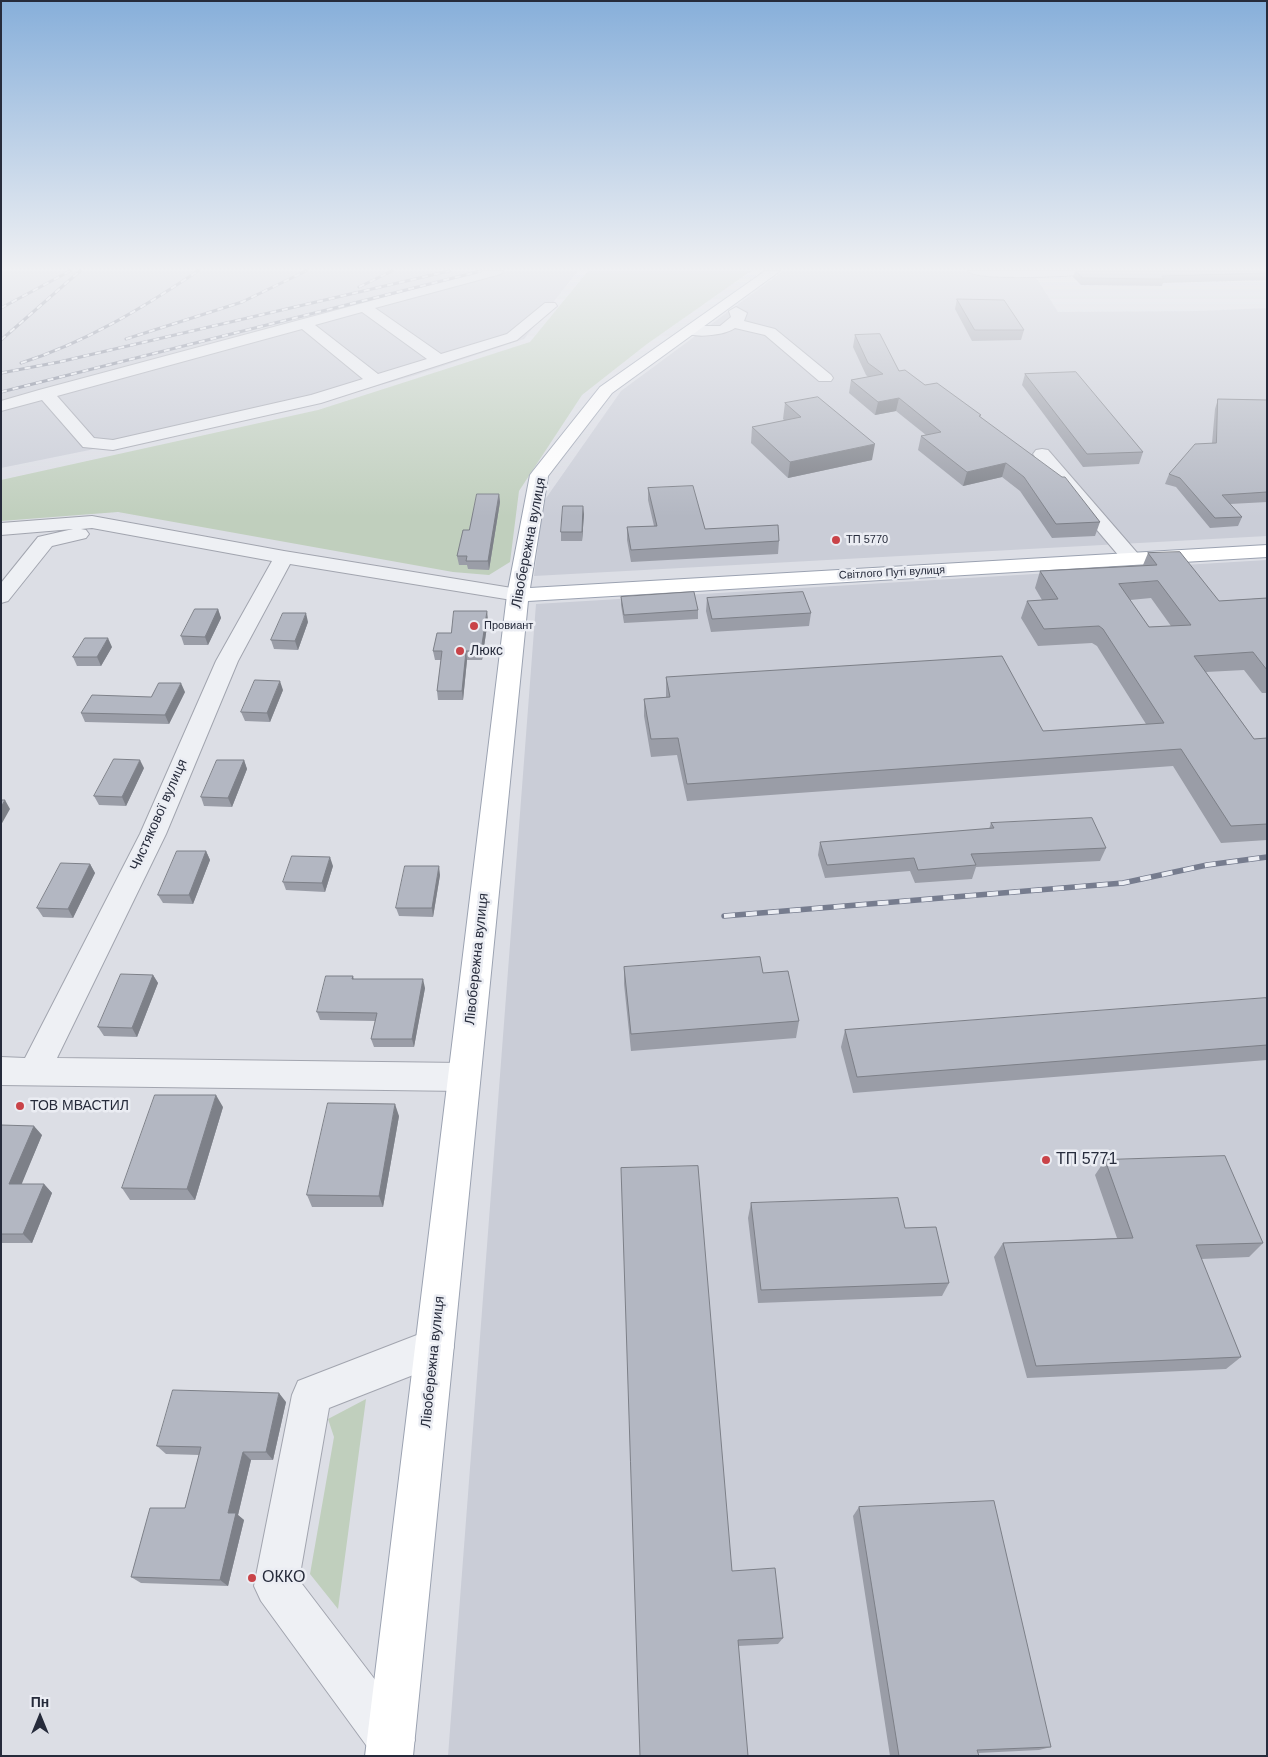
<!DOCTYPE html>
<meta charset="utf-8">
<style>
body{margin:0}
#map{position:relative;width:1268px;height:1757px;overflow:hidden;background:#dcdee5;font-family:Helvetica,sans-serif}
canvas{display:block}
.frame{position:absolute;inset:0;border:2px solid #262b3b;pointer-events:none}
.north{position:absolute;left:15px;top:1692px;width:50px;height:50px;-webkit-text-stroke:4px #ebedf3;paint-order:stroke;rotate:0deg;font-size:14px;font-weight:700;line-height:20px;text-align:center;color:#262b3b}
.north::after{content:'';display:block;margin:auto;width:18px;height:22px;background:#262b3b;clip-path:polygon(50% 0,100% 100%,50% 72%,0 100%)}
</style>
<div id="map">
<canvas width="1268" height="1757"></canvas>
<div class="frame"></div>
<div class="north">Пн</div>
</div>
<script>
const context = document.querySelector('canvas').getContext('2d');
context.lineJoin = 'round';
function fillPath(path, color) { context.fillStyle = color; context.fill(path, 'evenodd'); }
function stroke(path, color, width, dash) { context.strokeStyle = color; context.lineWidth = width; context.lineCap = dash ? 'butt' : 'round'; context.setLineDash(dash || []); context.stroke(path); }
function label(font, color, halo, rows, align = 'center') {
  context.font = font + ' Helvetica,sans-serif'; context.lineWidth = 5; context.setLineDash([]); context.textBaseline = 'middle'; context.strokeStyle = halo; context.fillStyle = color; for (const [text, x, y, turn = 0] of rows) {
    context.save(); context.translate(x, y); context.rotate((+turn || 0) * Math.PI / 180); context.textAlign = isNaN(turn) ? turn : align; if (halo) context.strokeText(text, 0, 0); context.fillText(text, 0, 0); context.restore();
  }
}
fillPath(new Path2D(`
 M1,271H578L524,339L416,375L311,405L1,468Z
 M783,271H974L1034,274L1058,312L1198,311L1267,308V536L534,576L544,501L621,391Z
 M1267,560V1756H448L536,604Z`), '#cacdd7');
fillPath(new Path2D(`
 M588,271H751L647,344L582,395L519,491L510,562L489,575L453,572L118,512L1,521V480L318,410L530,342Z
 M366,1399L338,1609L310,1574L334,1437L328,1419Z`), '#c0cfbd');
const minor = new Path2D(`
 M482,271H503L501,274L375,308L441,354L507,334L545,303H555L557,306L517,340L321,403L113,450L83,447L42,400L1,411V401L39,390ZM362,312L427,359L378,374L315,325ZM302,329L363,379L311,395L113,440L94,438L57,396Z
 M968,271H1088L1081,275C1064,276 976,281 968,271Z
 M736,307L747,313L744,321L775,329L831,375L833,378L831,381H819L765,335L735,328C726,335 690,340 683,330L690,326H720L731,317L729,311Z
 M1042,449L1048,450L1139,555L1142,559L1139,563L1132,565L1125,563L1036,458L1033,454L1036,450Z
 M92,516L284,551L518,589L525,591L529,595L525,599L518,601L290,564L238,661L166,834L57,1058L463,1063L474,1067L479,1077L474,1087L463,1091L1,1085V1057L25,1058L140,834L216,661L272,561L92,528L81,529L86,530L89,534L86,538L52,546L8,601L1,603V583L38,537L73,529L1,535V523Z
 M435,1328L449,1333L454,1347L449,1361L329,1408L299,1580L408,1723L415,1740L408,1756H374L261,1601L254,1586L292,1395L298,1381Z`);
const major = new Path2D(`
 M765,271H780L612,393L548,476L530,588L1267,545V557L528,601L413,1756H365L507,595L530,475L533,471L600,387Z`);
stroke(minor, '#a2a5af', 2);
stroke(major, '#9ba2b1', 2);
fillPath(minor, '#eef0f4');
fillPath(major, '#fff');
const railFar1 = new Path2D(`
 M359,287L392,271
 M1,308L70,271
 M126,339L242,302L306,271
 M1,340L80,271
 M21,363C86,342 141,309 198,271
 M1,373L59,362L449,271
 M1,392L481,271`);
const rail = new Path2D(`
 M724,916L1123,883L1207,865L1267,857`);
stroke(railFar1, '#767c8e', 3);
stroke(rail, '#767c8e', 5.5);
stroke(railFar1, '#ebedf3', 2, [6]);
stroke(rail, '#ebedf3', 4, [11]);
fillPath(new Path2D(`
 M1075,271H1267V280L1163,283L1162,286L1081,285L1073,277Z
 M957,299L1024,330L1021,340L972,341L955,309Z
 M855,335L899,371L925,385L981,417L1100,522L1095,536L1052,538L1020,491L1002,477L963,486L918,450L921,436L926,435L896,411L875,415L849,393L851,380L868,377L866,375L853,347Z
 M1025,374L1143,452L1139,464L1083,467L1022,385Z
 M1218,399L1267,400V502L1230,504L1242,517L1238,526L1210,528L1176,487L1165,484L1169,474L1212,443L1215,409Z
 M785,403L872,460L788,478L751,443L752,427L785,421L783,419Z
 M648,488L705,529L779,541L778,554L631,562L627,540V527L654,526L648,500Z
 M499,494L500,502L489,570L468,569L467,565H459L457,556L469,530Z
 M584,514L582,541H561V532Z
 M1148,553L1219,601L1267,598V693H1262L1244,670L1206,672L1254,739L1267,738V840L1221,843L1173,766L687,801L677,755L651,757L644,716V699L666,697V677L1043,731L1146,724L1097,646L1092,643L1038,646L1021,618L1027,601L1042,600L1035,588L1040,571L1143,565ZM1151,598L1171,626L1149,627L1130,600Z
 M621,597L698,610V619L624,623L621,605Z
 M707,598L811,613L809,626L711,632L706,611Z
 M218,609L221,618L208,645H184L181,636Z
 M488,620L482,660H467L463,700H438L437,691L441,660H435L433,651L451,633Z
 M308,622L298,650L274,649L271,640Z
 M112,647L101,666H77L73,657Z
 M283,690L270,722L245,721L241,712Z
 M185,692L169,724L85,722L81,713L151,697Z
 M244,760L247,769L232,807L204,806L201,797Z
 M144,768L126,806L99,805L94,796Z
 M991,823L1106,848L1100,861L976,867L972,879L915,883L910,871L825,878L818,855L820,842L989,829Z
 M206,851L210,860L193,904L163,903L158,895Z
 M90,864L95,873L73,918L43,917L37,908Z
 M333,866L325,892L286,890L283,882Z
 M440,875L433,917L399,916L396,908Z
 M624,967L763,973L799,1021L796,1038L631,1051L624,984Z
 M153,975L158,983L137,1037L104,1036L98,1027Z
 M353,976L354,979L425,988L414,1047H374L371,1039L375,1021L320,1020L317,1012Z
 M1267,1000V1060L853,1093L841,1047L845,1030Z
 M223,1107L195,1200H130L122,1188Z
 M399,1116L383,1207H312L307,1195Z
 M1,1125L42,1135L21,1184H44L52,1193L32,1243H1Z
 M1105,1160L1263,1243L1249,1257L1201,1259L1241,1357L1226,1369L1027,1378L994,1257L1003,1243L1117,1238L1095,1175Z
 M751,1203L905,1228L949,1283L942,1296L758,1303L748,1218Z
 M286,1402L273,1460H251L238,1515L244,1520L228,1586L141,1583L131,1577L185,1508L199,1455L166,1454L157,1446Z
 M859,1507L1051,1747L1039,1750L978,1753L979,1756H890L853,1516Z
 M732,1571L783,1638L778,1644L738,1646Z`), '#9a9da7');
fillPath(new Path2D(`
 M899,398L896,411L875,415L878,402Z
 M875,444L872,460L788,478L790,462Z
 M1006,463L1002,477L963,486L967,472Z
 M499,494L500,502L489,570L488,561Z
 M583,506L584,514L582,541V532Z
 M218,609L221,618L208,645L205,637Z
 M487,611L488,620L482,660L481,651Z
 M306,613L308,622L298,650L295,641Z
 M108,638L112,647L101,666L97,657Z
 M466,651L467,660L463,700L462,691Z
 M280,681L283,690L270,722L267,713Z
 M181,683L185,692L169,724L165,715Z
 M140,760L144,768L126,806L122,797Z
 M244,760L247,769L232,807L228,798Z
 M5,800L10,809L1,825V807Z
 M206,851L210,860L193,904L189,895Z
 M330,857L333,866L325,892L322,883Z
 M90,864L95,873L73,918L68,909Z
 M439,866L440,875L433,917L432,908Z
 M153,975L158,983L137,1037L132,1028Z
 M423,979L425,988L414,1047L412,1039Z
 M216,1095L223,1107L195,1200L187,1189Z
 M395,1104L399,1116L383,1207L379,1196Z
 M34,1126L42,1135L18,1193L9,1184Z
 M44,1184L52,1193L32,1243L23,1234Z
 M279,1393L286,1402L273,1460L266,1452Z
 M243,1452L251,1460L238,1515L244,1520L228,1586L220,1580L228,1513Z`), '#7d8088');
const building = new Path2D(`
 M1076,271H1267V273L1162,276L1164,279L1083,278Z
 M957,299L1004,300L1024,330H975Z
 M880,334L899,371L905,370L925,385L937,383L981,415L979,416L1062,477H1065L1100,522L1056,524L1024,477L1006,463L967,472L921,436L941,432L899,398L878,402L851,380L883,374L868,363L855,335Z
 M1076,372L1143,452L1087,454L1025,374Z
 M818,397L875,444L790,462L752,427L801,417L785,403Z
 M1218,399L1267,400V492L1222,495L1242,517L1215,518L1180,478L1169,474L1195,444L1216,443Z
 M693,486L705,529L778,525L779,541L631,550L627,527L657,526L648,488Z
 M477,494H499L488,561H466L467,556H457L463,530H469Z
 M563,506H583L582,532H561Z
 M1180,552L1219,601L1267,598V670L1253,652L1194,656L1254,739L1267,738V824L1231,826L1181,749L687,784L678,738L651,739L644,699L670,697L666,677L1002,656L1043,731L1164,723L1103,629L1099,626L1044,629L1027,601L1058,599L1040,571L1157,565L1148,553ZM1158,581L1191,625L1149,627L1119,584Z
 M694,592L698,610L624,615L621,597Z
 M803,592L811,613L712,619L707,598Z
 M195,609H218L205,637L181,636Z
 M454,611H487L481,651H466L462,691H437L442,651H433L437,633H451Z
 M283,613H306L295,641L271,640Z
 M85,638H108L97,657H73Z
 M255,680L280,681L267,713L241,712Z
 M159,683H181L165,715L81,713L92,695L151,697Z
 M114,759L140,760L122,797L94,796Z
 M217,760H244L228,798L201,797Z
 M1,800H5L1,807Z
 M1092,818L1106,848L971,854L976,865L918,870L914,858L827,865L820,842L994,828L991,823Z
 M177,851H206L189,895H158Z
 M292,856L330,857L322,883L283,882Z
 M61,863L90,864L68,909L37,908Z
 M405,866H439L432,908H396Z
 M760,957L763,973L788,971L799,1021L631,1034L624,967Z
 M121,974L153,975L132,1028L98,1027Z
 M326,976H353L352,979H423L412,1039H371L377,1013L317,1012Z
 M1266,998L1267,1000V1045L857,1077L845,1030Z
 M155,1095H216L187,1189L122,1188Z
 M328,1103L395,1104L379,1196L307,1195Z
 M1,1125L34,1126L9,1184H44L23,1234H1Z
 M1225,1156L1263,1243L1196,1245L1241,1357L1036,1366L1003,1243L1133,1238L1105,1160Z
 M698,1166L732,1571L775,1568L783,1638L738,1640L748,1756H640L621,1168Z
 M898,1198L905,1228L936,1227L949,1283L761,1290L751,1203Z
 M173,1390L279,1393L266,1452H243L228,1513H236L220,1580L131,1577L150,1508H185L201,1447L157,1446Z
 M994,1501L1051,1747L977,1750L979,1756H899L859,1507Z`);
fillPath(building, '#b3b7c2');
stroke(building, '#7d8088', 1);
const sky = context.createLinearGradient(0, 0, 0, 517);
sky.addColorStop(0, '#87afda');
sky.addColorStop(0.52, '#eff0f3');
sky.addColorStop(1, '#eff0f300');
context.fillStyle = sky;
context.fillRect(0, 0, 1268, 517);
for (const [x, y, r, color] of [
 [836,540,5,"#c94348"],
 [474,626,5,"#c94348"],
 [460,651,5,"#c94348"],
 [20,1106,5,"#c94348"],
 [1046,1160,5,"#c94348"],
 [252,1578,5,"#c94348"]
]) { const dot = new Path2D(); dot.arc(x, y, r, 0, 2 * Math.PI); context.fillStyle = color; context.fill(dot); stroke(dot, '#ebedf3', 2); }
label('11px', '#262b3b', '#ebedf3', [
 ["ТП 5770",846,540],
 ["Провиант",484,626]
], 'left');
label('11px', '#262b3b', '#ebedf3', [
 ["Світлого Путі вулиця",892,573,-3]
]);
label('14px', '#262b3b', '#ebedf3', [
 ["Лівобережна вулиця",529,543,-79],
 ["Чистякової вулиця",159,815,-66],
 ["Лівобережна вулиця",477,959,-84],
 ["Лівобережна вулиця",433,1362,-84]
]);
label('14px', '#262b3b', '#ebedf3', [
 ["Люкс",470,651],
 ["ТОВ МВАСТИЛ",30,1106]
], 'left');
label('16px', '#262b3b', '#ebedf3', [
 ["ТП 5771",1056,1160],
 ["ОККО",262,1578]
], 'left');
</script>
